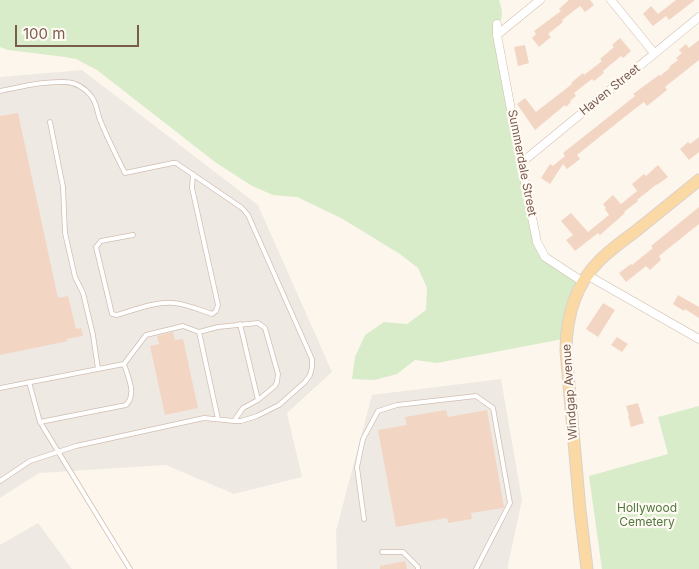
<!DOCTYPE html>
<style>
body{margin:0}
#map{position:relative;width:699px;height:569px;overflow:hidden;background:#fdf6ec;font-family:Inter,sans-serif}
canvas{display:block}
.scale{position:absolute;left:15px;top:25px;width:124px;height:22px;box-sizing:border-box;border:2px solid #7a5c4d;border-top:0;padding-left:6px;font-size:15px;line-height:18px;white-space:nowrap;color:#7a5c4d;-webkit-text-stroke:4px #fffaf3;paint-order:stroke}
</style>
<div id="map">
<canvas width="699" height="569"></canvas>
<div class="scale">100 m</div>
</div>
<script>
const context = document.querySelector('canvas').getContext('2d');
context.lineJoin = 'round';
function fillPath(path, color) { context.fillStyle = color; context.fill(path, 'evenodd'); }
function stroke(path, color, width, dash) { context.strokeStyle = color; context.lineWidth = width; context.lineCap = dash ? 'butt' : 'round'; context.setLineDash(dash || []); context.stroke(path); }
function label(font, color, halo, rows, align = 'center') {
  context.font = font + ' Inter,sans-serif'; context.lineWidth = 4.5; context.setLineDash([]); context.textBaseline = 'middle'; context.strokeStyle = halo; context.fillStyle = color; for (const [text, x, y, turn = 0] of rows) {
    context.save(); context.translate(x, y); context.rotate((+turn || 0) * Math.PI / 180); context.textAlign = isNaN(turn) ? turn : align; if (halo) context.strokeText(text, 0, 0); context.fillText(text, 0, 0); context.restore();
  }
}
fillPath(new Path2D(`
 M82,70L258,205L332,372L287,413L302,477L234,494L166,465L39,473L0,498V77Z
 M501,379L522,500L508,565V569H337L336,531L372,395Z
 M38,523L72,569H0V545Z`), '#efe9e4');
fillPath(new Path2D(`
 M0,0H499C504,15 503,19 494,32L544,258L579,283L563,339L437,363L415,360L397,374L375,380L352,379L355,357L365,335L384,322L407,324L426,310L427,288L418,268L400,254L341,218L297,197L273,195L252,186L215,162L97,70L76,59L65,57L8,50L0,47Z
 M699,406V569H602L589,476L668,454L658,417Z`), '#d8ecc9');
fillPath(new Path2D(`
 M569,0H590L594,5L585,12L580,6L562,20L563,22L548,34L551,37L539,47L532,38L536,34L534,31L561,11L559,9Z
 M676,0H695L669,20L666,16L653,26L643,14L651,6L658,14Z
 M620,38L631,51L623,58L621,56L603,71L604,73L594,81L592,79L574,93L576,96L570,101L571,102L566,107L565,105L535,130L517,104L525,98L536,112L572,84L571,83L583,73L584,75L602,61L600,59L614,47L612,45Z
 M699,40V60L665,87L667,90L647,106L644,102L627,115L577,155L580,159L567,169L563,164L550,184L541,178L550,164L553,166L565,156L563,153L635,96L633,94L659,75L660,76L670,68L669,67L678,60L676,58L682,53L679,50L686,44L689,48Z
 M525,45L529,63L518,66L514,47Z
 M18,113L58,298L68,296L76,329L81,328L83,336L67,339L68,341L0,355V116Z
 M699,137V152L689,160L680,149L688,142L690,144Z
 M658,165L668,177L657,185V184L637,200L638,201L624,212L625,213L600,235L598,233L575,251L566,240L573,235L561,221L571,213L588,232L609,215L605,209L606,208L603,204L613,195L621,204L637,191L632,184L644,174L646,176Z
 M699,207V224L659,256L661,260L650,270L646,266L626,282L619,273L631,264L632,265L653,248L651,246Z
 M678,295L699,307V318L685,309L684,311L673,304Z
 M603,303L615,310L598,337L586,329Z
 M173,332L175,340L183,339L198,408L165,415L150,346L159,344L157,336Z
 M617,337L628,344L622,352L611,345Z
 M638,403L644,423L631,427L628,416H629L626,406Z
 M446,410L448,417L487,410L504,507L503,508L471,513L472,519L448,523L447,518L396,527L378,430L407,425L405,417Z
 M405,561L407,569H380V566Z`), '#f3d5c3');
const lane = new Path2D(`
 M0,91C21,87 43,81 65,82C75,82 85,88 91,96C96,102 97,110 99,117C106,136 116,155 125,173L173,163H176L242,208L248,215L312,359V367L310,375L305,382L279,405L257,416L241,421H234L204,418L76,446L30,461L0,481
 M50,122L63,187L65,233L75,277L83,293L93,335L98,369
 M133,235L101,241L96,247L112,314L117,315C134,310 157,301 174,303C186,304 200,310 212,314L216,311L218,305L192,188L193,174
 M240,324L258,400
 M199,332L218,327L258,323L265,328L278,374L277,382L275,386L258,400L243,408L234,421
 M29,382L40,422L130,569
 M0,388L124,364L146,335L183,326L199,332L218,419
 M40,422L126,405C137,394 128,377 124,364
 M364,519L357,467L363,439L378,411L397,405L476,396L493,408L510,503L476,569
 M382,552H403L418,567V569`);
const street = new Path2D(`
 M611,0L654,53
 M497,24V35L521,163L537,242L545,257L583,282
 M497,35L540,0
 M521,163L699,17
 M587,275L699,339`);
const primary = new Path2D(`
 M587,569L580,510L566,351C566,317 576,284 600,260C611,249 624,240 636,231C657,214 678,197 699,180`);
stroke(lane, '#d1beb0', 5.5);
stroke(street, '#d1beb0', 9);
stroke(primary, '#dad1cd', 13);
stroke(lane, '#fff', 4);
stroke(street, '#fff', 8);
stroke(primary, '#fbd9a5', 11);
label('12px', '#7a5c4d', '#fffaf3', [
 ["Haven Street",610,90,-39],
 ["Summerdale Street",522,163,79],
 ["Windgap Avenue",570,392,-94]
]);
label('12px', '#537a41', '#fffaf3', [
 ["Hollywood",647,508],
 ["Cemetery",647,522]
]);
</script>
